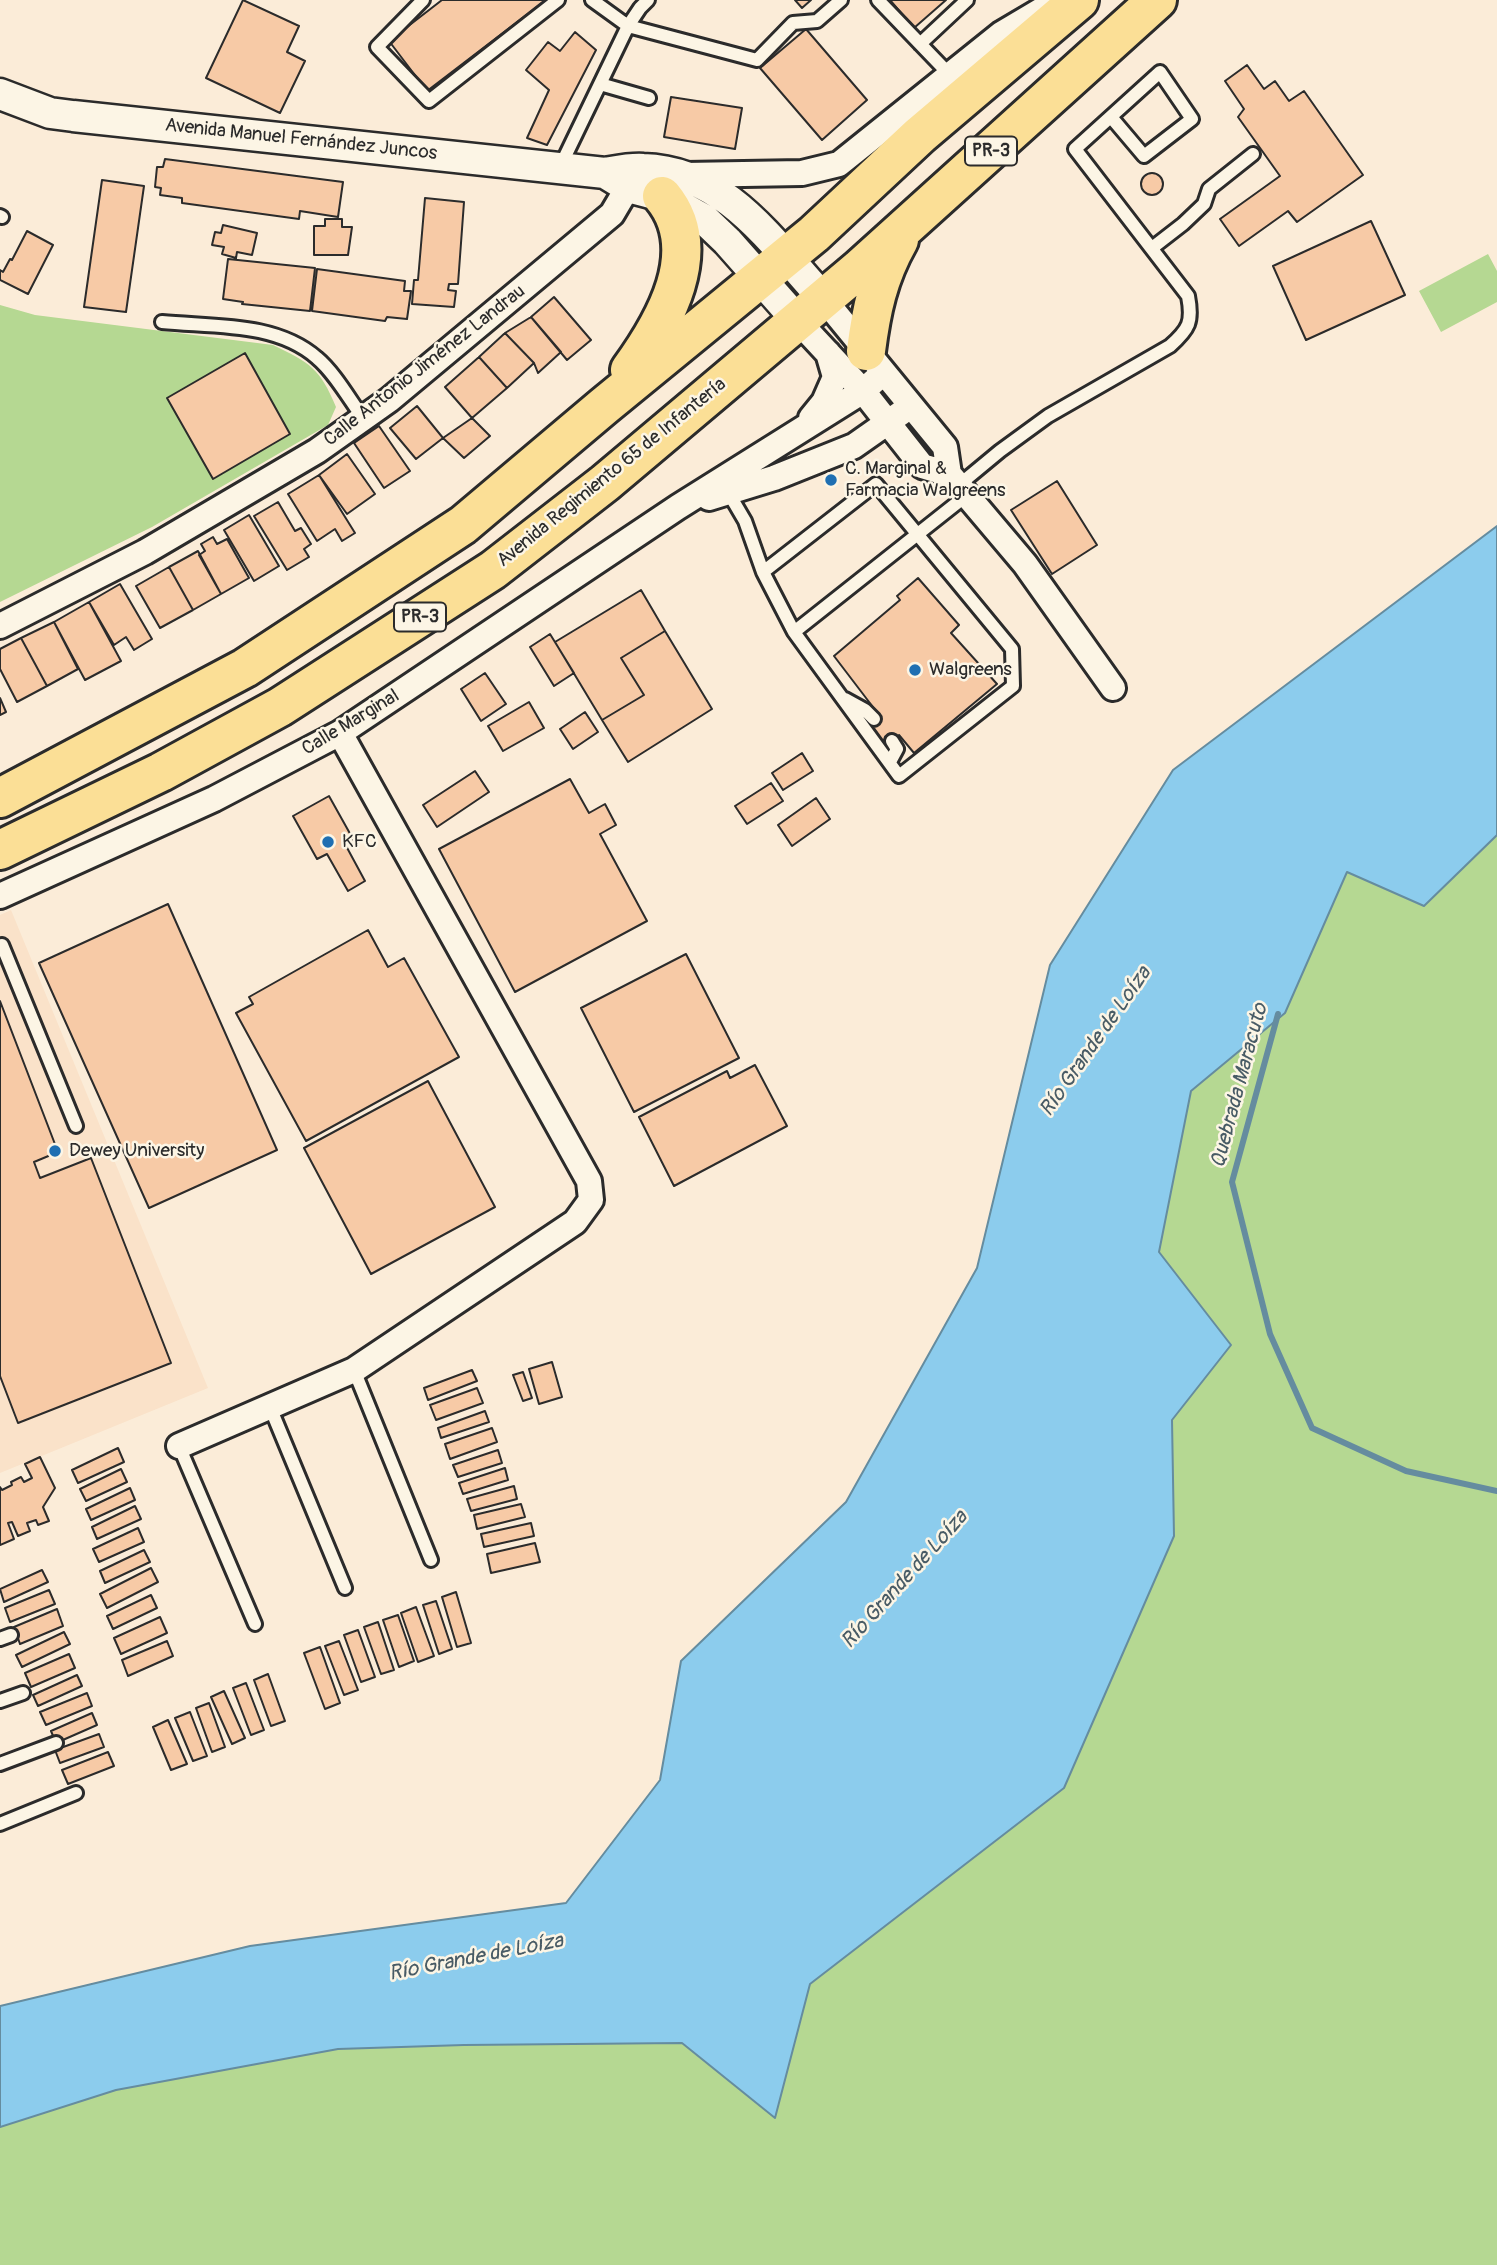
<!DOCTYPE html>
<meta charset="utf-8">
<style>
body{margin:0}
canvas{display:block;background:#fbecd8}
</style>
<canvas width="1497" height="2265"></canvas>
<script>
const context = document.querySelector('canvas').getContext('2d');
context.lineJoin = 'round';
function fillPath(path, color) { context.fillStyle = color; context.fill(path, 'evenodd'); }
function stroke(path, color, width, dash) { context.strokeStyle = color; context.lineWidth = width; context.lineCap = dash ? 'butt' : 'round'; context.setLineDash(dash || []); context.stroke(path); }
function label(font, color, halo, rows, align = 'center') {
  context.font = font + ' Pangolin,sans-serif'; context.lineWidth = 5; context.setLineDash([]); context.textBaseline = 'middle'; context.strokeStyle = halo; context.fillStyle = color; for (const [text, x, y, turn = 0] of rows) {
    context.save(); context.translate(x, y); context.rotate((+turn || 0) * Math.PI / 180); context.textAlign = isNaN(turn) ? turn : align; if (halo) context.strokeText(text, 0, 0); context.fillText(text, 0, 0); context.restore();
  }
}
fillPath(new Path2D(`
 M11,910L208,1388L0,1473V915Z`), '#fae2c9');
fillPath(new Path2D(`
 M1488,254L1497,271V302L1441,332L1419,291Z
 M0,305L35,315L273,345C310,363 320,368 336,407L328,425L152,527L0,602Z
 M1497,835V2265H0V2127L116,2090L338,2049L464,2045L682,2043L775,2118L810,1984L1064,1788L1174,1536L1172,1420L1231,1345L1159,1252L1191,1091L1285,1013L1347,872L1424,906Z`), '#b5d892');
const water = new Path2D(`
 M1497,526V835L1424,906L1347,872L1285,1013L1191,1091L1159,1252L1231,1345L1172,1420L1174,1536L1064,1788L810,1984L775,2118L682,2043L464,2045L338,2049L116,2090L0,2127V2006L250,1946L566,1903L660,1780L681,1661L846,1502L977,1268L1050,965L1173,770Z`);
fillPath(water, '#8ccced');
stroke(water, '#658c9f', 2);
stroke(new Path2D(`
 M1278,1014L1232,1182L1270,1334L1312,1428L1406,1471L1497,1491`), '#658c9f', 6);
const building = new Path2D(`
 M243,0L299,26L287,52L305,61L280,113L206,78Z
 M442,0H546L427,91L389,41Z
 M795,0H811L802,8Z
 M890,0H946L914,28Z
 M806,29L867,100L822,140L760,68Z
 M575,32L596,50L547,145L527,138L549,90L526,70L548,42L560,51Z
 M1247,65L1264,89L1275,81L1289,101L1304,91L1363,175L1297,222L1288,211L1239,246L1220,219L1280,176L1238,117L1244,109L1225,81Z
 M671,97L742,108L735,149L664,137Z
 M165,159L343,182L338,217L300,211L299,219L182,203V198L160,195L161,188L155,187L157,167H163Z
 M1141 184a11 11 0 1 1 22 0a11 11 0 1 1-22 0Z
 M102,180L144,186L126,312L84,307Z
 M425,198L464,202L458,284H449L448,290L456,291L454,307L412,304L414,280H418Z
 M325,219H342V227H352L348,255H314V226H325Z
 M1371,221L1405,295L1306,340L1273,266Z
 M223,225L257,233L252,255L237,252L236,258L222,254L224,247L212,245L215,232L221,233Z
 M27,231L53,245L28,294L0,280V270L3,272L10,259L12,260Z
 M228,259L315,268L310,311L242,304L243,302L223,299Z
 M317,269L405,281L404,291H411L407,319L387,317L385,321L312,311Z
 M554,297L591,340L567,360L531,317Z
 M531,317L561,352L538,373L534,363L505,333Z
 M505,333L534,363L507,388L479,357Z
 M245,353L290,434L213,479L167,398Z
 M479,357L507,388L472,418L445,387Z
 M417,406L443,438L416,459L390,428Z
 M472,418L490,436L464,458L443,438Z
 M379,426L410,471L384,488L354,443Z
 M347,454L375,494L347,514L319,475Z
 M319,475L355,533L342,541L335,529L317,541L288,494Z
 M1057,481L1097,545L1052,574L1011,510Z
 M278,502L295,531L301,528L311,544L304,549L309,557L287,570L254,516Z
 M249,515L279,566L254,581L224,530Z
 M213,537L217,544L227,539L249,578L221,594L199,555L205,551L201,544Z
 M198,551L221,594L193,610L169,567Z
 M169,567L193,610L160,628L136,586Z
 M918,578L959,625L951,633L997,684L914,753L899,735L885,746L867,724L879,715L834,656L900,600L897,596Z
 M120,584L152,639L134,650L126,637L114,645L89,602Z
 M641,590L665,631L621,658L644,695L602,720L555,642Z
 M89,602L121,661L85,680L54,622Z
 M54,622L78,669L47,686L21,638Z
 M665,631L712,709L628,762L602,720L644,695L621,658Z
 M550,634L574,673L554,686L530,647Z
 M21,638L47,686L17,702L0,669V649Z
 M485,673L506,704L481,721L461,689Z
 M0,698L6,712L0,715Z
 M529,702L544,728L503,751L488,726Z
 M585,712L598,732L573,749L560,729Z
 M802,753L813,771L783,790L772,773Z
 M475,771L489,792L437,827L423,805Z
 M570,779L589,813L605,804L616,825L600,834L647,921L515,992L439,849Z
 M771,783L783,801L747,824L735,806Z
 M329,796L353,839L345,844L365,881L348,891L327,854L317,859L293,816Z
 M816,798L830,819L792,846L778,825Z
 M168,904L277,1150L149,1208L39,963Z
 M368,930L388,967L404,958L459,1057L306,1141L236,1013L253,1004L249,997Z
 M686,954L739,1058L634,1112L581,1008Z
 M0,1001L58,1152L34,1162L40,1178L91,1158L171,1363L18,1423L0,1376Z
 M755,1065L787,1126L674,1186L639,1117L727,1071L730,1078Z
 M428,1081L495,1207L371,1274L304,1148Z
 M552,1362L562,1397L539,1404L529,1369Z
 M472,1370L477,1381L428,1400L424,1388Z
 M523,1372L532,1398L523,1401L513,1375Z
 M477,1388L483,1403L436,1420L430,1405Z
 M485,1411L489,1422L441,1438L438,1428Z
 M492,1428L497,1442L450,1459L445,1444Z
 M118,1448L124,1462L78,1483L72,1470Z
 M498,1450L502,1463L458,1477L453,1465Z
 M40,1457L55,1488L43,1507L49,1521L38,1525L36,1520L27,1523L30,1531L18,1536L12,1522L8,1523L14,1539L0,1545V1487L2,1490L12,1485L11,1482L21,1477L24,1482L32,1478L25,1464Z
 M505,1468L508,1480L463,1494L459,1483Z
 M121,1469L127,1482L86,1501L80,1489Z
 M514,1486L517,1499L471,1511L467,1499Z
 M130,1488L135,1500L91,1520L86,1509Z
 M521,1504L525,1517L477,1529L474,1515Z
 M135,1506L141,1519L97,1539L92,1527Z
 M531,1523L534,1536L484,1547L481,1534Z
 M138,1528L144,1542L99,1562L93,1549Z
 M535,1543L540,1562L491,1573L487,1554Z
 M144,1550L150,1562L105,1583L100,1571Z
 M151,1568L158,1582L107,1608L100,1594Z
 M42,1570L48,1582L4,1602L0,1589Z
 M49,1590L55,1604L10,1622L5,1608Z
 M456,1592L471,1643L457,1647L442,1597Z
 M151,1595L157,1608L113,1629L107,1616Z
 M436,1601L452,1649L439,1654L423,1605Z
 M416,1607L434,1656L418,1662L401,1613Z
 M57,1609L63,1626L20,1644L14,1627Z
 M398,1615L414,1661L399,1667L383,1620Z
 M160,1617L167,1633L121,1654L114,1638Z
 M378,1622L394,1670L381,1674L364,1627Z
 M358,1630L375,1677L361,1682L344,1635Z
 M64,1632L70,1644L22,1667L16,1655Z
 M167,1641L173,1656L128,1676L122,1660Z
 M339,1641L358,1690L344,1695L325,1646Z
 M320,1647L340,1703L325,1709L304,1653Z
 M69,1654L75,1668L31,1687L25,1673Z
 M268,1674L285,1721L271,1726L254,1680Z
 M77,1675L82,1686L38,1706L33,1695Z
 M246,1683L264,1730L251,1735L233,1688Z
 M224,1691L245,1738L232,1744L211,1697Z
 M87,1693L92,1706L46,1725L40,1712Z
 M209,1703L225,1747L212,1752L196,1708Z
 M190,1712L207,1756L193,1761L175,1718Z
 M92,1713L97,1725L56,1743L51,1731Z
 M168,1720L187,1764L171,1770L153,1727Z
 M99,1734L104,1747L60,1763L55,1750Z
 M108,1752L114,1766L68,1784L62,1770Z`);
fillPath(building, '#f7caa6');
stroke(building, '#2b2b2b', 2);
const service = new Path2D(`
 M423,0L377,47L429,101L558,0
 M592,0L628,26L757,60L793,23L817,21L841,0
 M878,0L950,75
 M920,44L967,0
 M600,84L649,98
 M560,167L628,26L640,8L648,0
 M0,216L2,217
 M1152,248L1183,224L1204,204L1209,189L1253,154
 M162,322C214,327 276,322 317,358C334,372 350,400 363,418
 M959,485L1000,451L1048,416L1170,346C1189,329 1193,322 1188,296L1075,149L1160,72L1192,119L1144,156L1111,117
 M728,492L745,521L763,572L794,632L899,776L1013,686L1012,649L876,484L763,572
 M794,632L967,495
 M845,699L865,710L874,719
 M890,762L897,749L892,741
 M2,945L76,1126
 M354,1370L431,1560
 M270,1407L345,1588
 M179,1446L255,1624
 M0,1639L11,1635
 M0,1701L23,1693
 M0,1764L56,1743
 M0,1824L76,1793`);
const minor = new Path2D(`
 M685,175L802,173L839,164L1001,34L1055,2
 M797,320L863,391L922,466L949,474L945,447L823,298
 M811,418L824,402L835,377L828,353
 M949,474L1025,564L1113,688
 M709,498L774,478L854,446L901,413
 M0,626L145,552L317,451L389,400L612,214L628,187L630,170
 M0,896L214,799L340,733L678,507L863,391L883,373
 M179,1446L354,1370L575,1222L591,1200L589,1181L340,733`);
const tertiary = new Path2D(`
 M0,94L50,113L73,116L605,173C617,171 631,168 643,169C726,171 772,243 823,298
 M605,173L628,187L662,196L705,220L727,241L797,320`);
const primary = new Path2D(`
 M866,351C871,311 878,277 899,240
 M630,370C664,323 707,250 662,196
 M0,798L245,668L463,525L604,406L814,234L920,135L1079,0
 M0,850L161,772L280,707L493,570L605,483L859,269L1157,0`);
stroke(service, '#2b2b2b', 18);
stroke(minor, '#2b2b2b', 30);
stroke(tertiary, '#2b2b2b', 35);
stroke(primary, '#2b2b2b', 44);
stroke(service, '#fcf5e5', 12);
stroke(minor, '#fcf5e5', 24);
stroke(tertiary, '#fcf5e5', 30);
stroke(primary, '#fbdf96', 38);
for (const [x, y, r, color] of [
 [831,480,7,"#1f6fb2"],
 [915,670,7,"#1f6fb2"],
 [328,842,7,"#1f6fb2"],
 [55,1151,7,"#1f6fb2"]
]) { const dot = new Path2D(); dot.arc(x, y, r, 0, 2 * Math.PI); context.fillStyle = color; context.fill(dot); stroke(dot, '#fcf5e5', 2.5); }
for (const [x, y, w] of [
 [991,151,52],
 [420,617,52]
]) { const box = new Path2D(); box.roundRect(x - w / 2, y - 14.5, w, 29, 5); context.fillStyle = '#fcf5e5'; context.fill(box); stroke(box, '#2b2b2b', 2); }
label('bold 18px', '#2b2b2b', null, [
 ["PR-3",991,151],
 ["PR-3",420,617]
]);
label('19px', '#2b2b2b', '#fcf5e5', [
 ["Avenida Manuel Fernández Juncos",301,140,6],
 ["Calle Antonio Jiménez Landrau",425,366,-38],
 ["Avenida Regimiento 65 de Infantería",612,473,-39],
 ["Calle Marginal",351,723,-31]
]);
label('19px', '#2b2b2b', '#fcf5e5', [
 ["C. Marginal &",845,469],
 ["Farmacia Walgreens",845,491],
 ["Walgreens",929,670],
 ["KFC",342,842],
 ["Dewey University",69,1151]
], 'left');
label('italic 21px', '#485b65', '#fcf5e5', [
 ["Río Grande de Loíza",1096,1042,-55],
 ["Quebrada Maracuto",1240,1086,-75],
 ["Río Grande de Loíza",905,1580,-48],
 ["Río Grande de Loíza",476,1958,-11]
]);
</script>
